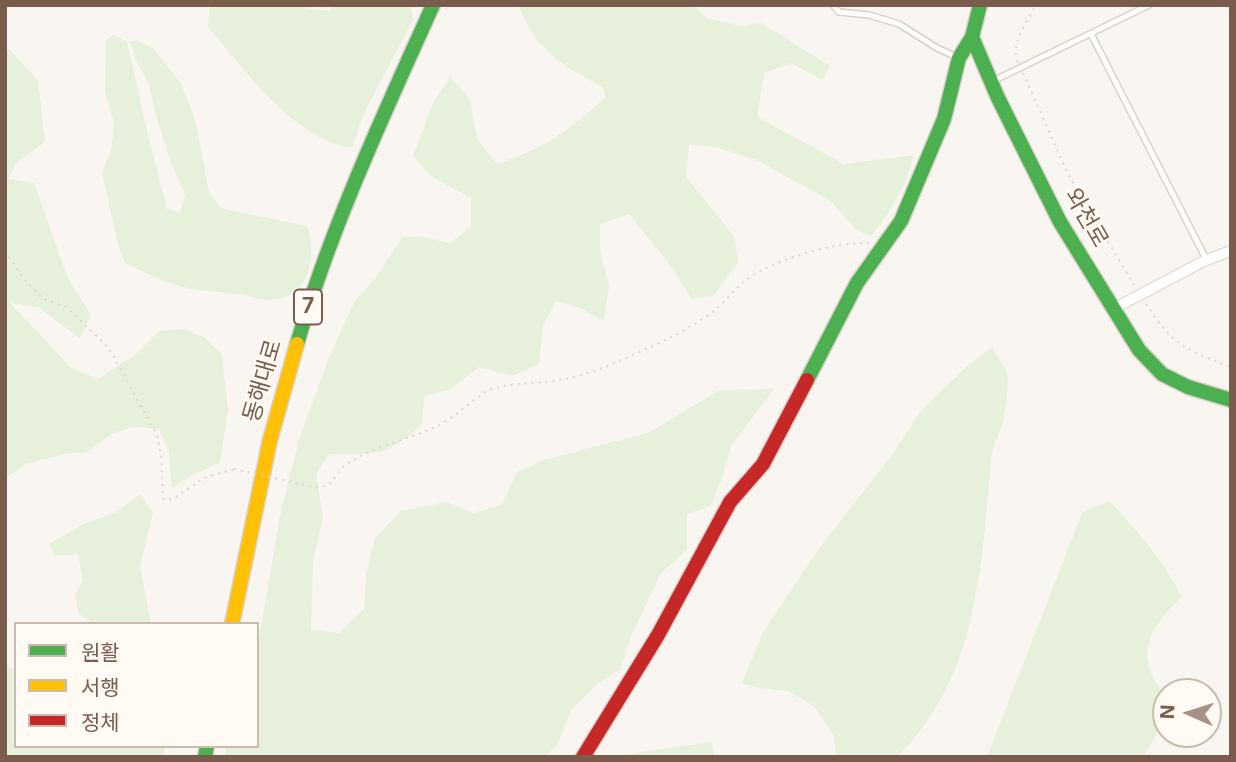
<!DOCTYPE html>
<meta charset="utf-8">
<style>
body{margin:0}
#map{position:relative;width:1236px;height:762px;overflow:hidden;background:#f9f5f0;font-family:Inter,"Noto Sans KR",sans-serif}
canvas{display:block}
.frame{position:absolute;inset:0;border:7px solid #7a5c4d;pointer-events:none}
.legend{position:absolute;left:14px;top:622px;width:245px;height:126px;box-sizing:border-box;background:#fffaf3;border:2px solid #cabbb1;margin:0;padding:9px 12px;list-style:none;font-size:21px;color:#7a5c4d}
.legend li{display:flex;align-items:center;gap:14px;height:35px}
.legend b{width:35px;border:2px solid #cabbb1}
.north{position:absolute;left:1152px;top:678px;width:70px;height:70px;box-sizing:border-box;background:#fffaf3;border:2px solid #cabbb1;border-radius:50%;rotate:273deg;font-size:19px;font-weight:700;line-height:28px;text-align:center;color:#7a5c4d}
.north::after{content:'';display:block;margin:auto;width:24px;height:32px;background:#a69286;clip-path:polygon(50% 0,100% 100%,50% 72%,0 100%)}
</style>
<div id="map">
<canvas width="1236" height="762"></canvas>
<div class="frame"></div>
<ul class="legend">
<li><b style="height:9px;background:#4caf50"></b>원활</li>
<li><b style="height:9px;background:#ffc107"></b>서행</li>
<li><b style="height:9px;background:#c62828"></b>정체</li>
</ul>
<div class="north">N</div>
</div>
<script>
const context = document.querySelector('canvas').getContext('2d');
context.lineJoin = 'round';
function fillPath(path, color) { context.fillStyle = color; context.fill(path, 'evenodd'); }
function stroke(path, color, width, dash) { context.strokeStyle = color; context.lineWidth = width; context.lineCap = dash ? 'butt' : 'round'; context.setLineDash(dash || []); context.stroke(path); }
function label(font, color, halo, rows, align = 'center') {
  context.font = font + ' Inter,"Noto Sans KR",sans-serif'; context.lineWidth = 5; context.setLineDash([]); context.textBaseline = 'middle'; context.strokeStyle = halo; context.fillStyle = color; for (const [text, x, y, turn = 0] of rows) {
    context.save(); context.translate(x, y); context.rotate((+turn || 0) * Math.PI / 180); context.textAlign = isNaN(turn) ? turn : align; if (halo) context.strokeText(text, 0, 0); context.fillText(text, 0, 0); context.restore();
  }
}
fillPath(new Path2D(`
 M210,5H301L311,9L330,11L332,5H411L413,20L363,115L352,148C292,138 246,71 208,27Z
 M518,5H693L706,18L741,26L761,23L830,66L822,80L791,63L764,73L757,117L844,164L914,155C906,186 891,211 871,236L856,230L832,202L759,161L719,148L689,144L686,177L733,235L739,261L714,295L692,299L673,269L629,214L600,224V250L609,285L604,321L580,308L556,301L543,326L539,364L512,376L479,367L450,389L424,397L422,425C384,457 377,454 329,454L316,474L323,517L313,563L311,629L339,633L364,609L366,575L375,538L401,511L446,502L473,513L502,505L517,472L544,460L648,433L720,390L774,389L731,446L722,478L711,506L687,514V550L661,573L631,636L620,670L598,683L571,710L557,746L544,757H224L227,746H257V651L280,516L299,440L326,365L354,302L375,279L402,237L418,236L450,243L471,227V198L432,177L413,156L434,101L450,77L469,97L477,139L497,164C546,148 567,131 605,98L604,88L565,66L536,40Z
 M113,35L127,41L149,140L167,209L180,213L185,195L170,160L155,112L149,84L137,62L130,42L137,40L153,48L180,82L195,119L209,193L223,209L307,226C318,256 310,297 271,300C263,301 253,297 245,295C227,292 209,292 191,289C168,284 146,273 125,263L118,245L102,172L111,152L114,124L105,91L106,40Z
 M9,49L38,80L45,142L17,162L8,179L34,183L68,278L91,315L80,338L38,307L10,303L70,367L98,379L136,354L159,331L184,329L204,337L222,355L228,409L220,463L193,474L172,488L169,452L159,429L133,427L113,433L87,452L65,454L26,464L5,479V51Z
 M992,347C996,355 1005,366 1007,375C1009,383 1006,409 1004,418C1001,431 993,444 991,459C982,563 978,679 897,757H836L834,736L814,706L788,691L759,688L742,683L763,632L817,551L892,455L920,412L964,369Z
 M140,494L153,513L140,566L151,624H95L79,614L75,594L83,581L78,554L55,556L49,544L83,524L116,512Z
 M1109,501C1137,530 1164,561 1182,597C1160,618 1139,640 1151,673C1157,688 1170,695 1166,713C1162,728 1151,743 1143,757H987L1082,513Z
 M5,666L16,670V746H165L164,757H5Z
 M712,742L714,757H606Z`), '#e7f0db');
const lane = new Path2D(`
 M833,5L839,12L869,15L899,24L937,48L959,58
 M1091,34L1206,259
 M991,82L1149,5`);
const street = new Path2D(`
 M1113,309L1206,260L1231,251`);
const fast = new Path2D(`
 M980,5L972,37L998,98L1060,222L1139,350L1162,374L1188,387L1231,400
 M297,344C331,227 383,116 433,5
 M807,380L857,283L901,221L944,119L959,58L972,37
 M205,757L207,746`);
const slow = new Path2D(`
 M232,624L270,440L297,344`);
const jam = new Path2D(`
 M583,757L658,635L730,502L763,464L807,380`);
stroke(lane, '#d7d1cb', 8);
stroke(street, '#d7d1cb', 12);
stroke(fast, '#d9d2cb', 17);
stroke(slow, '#d9d2cb', 17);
stroke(jam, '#d9d2cb', 17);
stroke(new Path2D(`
 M1018,62C1010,43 1027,22 1036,5
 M1023,73L1069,176L1134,285
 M5,251L24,279L42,298L66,307L104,343L111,352L157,435L161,455L163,499H173L204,478L234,469
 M1146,304C1173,346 1186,350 1231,367
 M309,486C336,491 330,476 347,464C375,445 409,440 439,425C457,416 471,400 488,391C504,383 532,384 550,381C573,379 596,371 617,362C647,349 679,335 707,316C722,306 732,291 746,280C774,259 836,241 872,243`), '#dcd5d0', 2, [2, 5]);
stroke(lane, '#fefefd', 5);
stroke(street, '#fefefd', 10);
stroke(fast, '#4caf50', 14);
stroke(slow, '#ffc107', 14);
stroke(jam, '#c62828', 14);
stroke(new Path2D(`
 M234,469L309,486`), '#dcd5d0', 2, [2, 5]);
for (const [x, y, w] of [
 [308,307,28]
]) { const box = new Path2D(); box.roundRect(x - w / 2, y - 17.5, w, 35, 5); context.fillStyle = '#fffaf3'; context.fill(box); stroke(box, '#7a5c4d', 2); }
label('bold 21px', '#7a5c4d', null, [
 ["7",308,307]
]);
label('23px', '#7a5c4d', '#fffaf3', [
 ["와천로",1086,218,60],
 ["동해대로",263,381,-74]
]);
</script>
